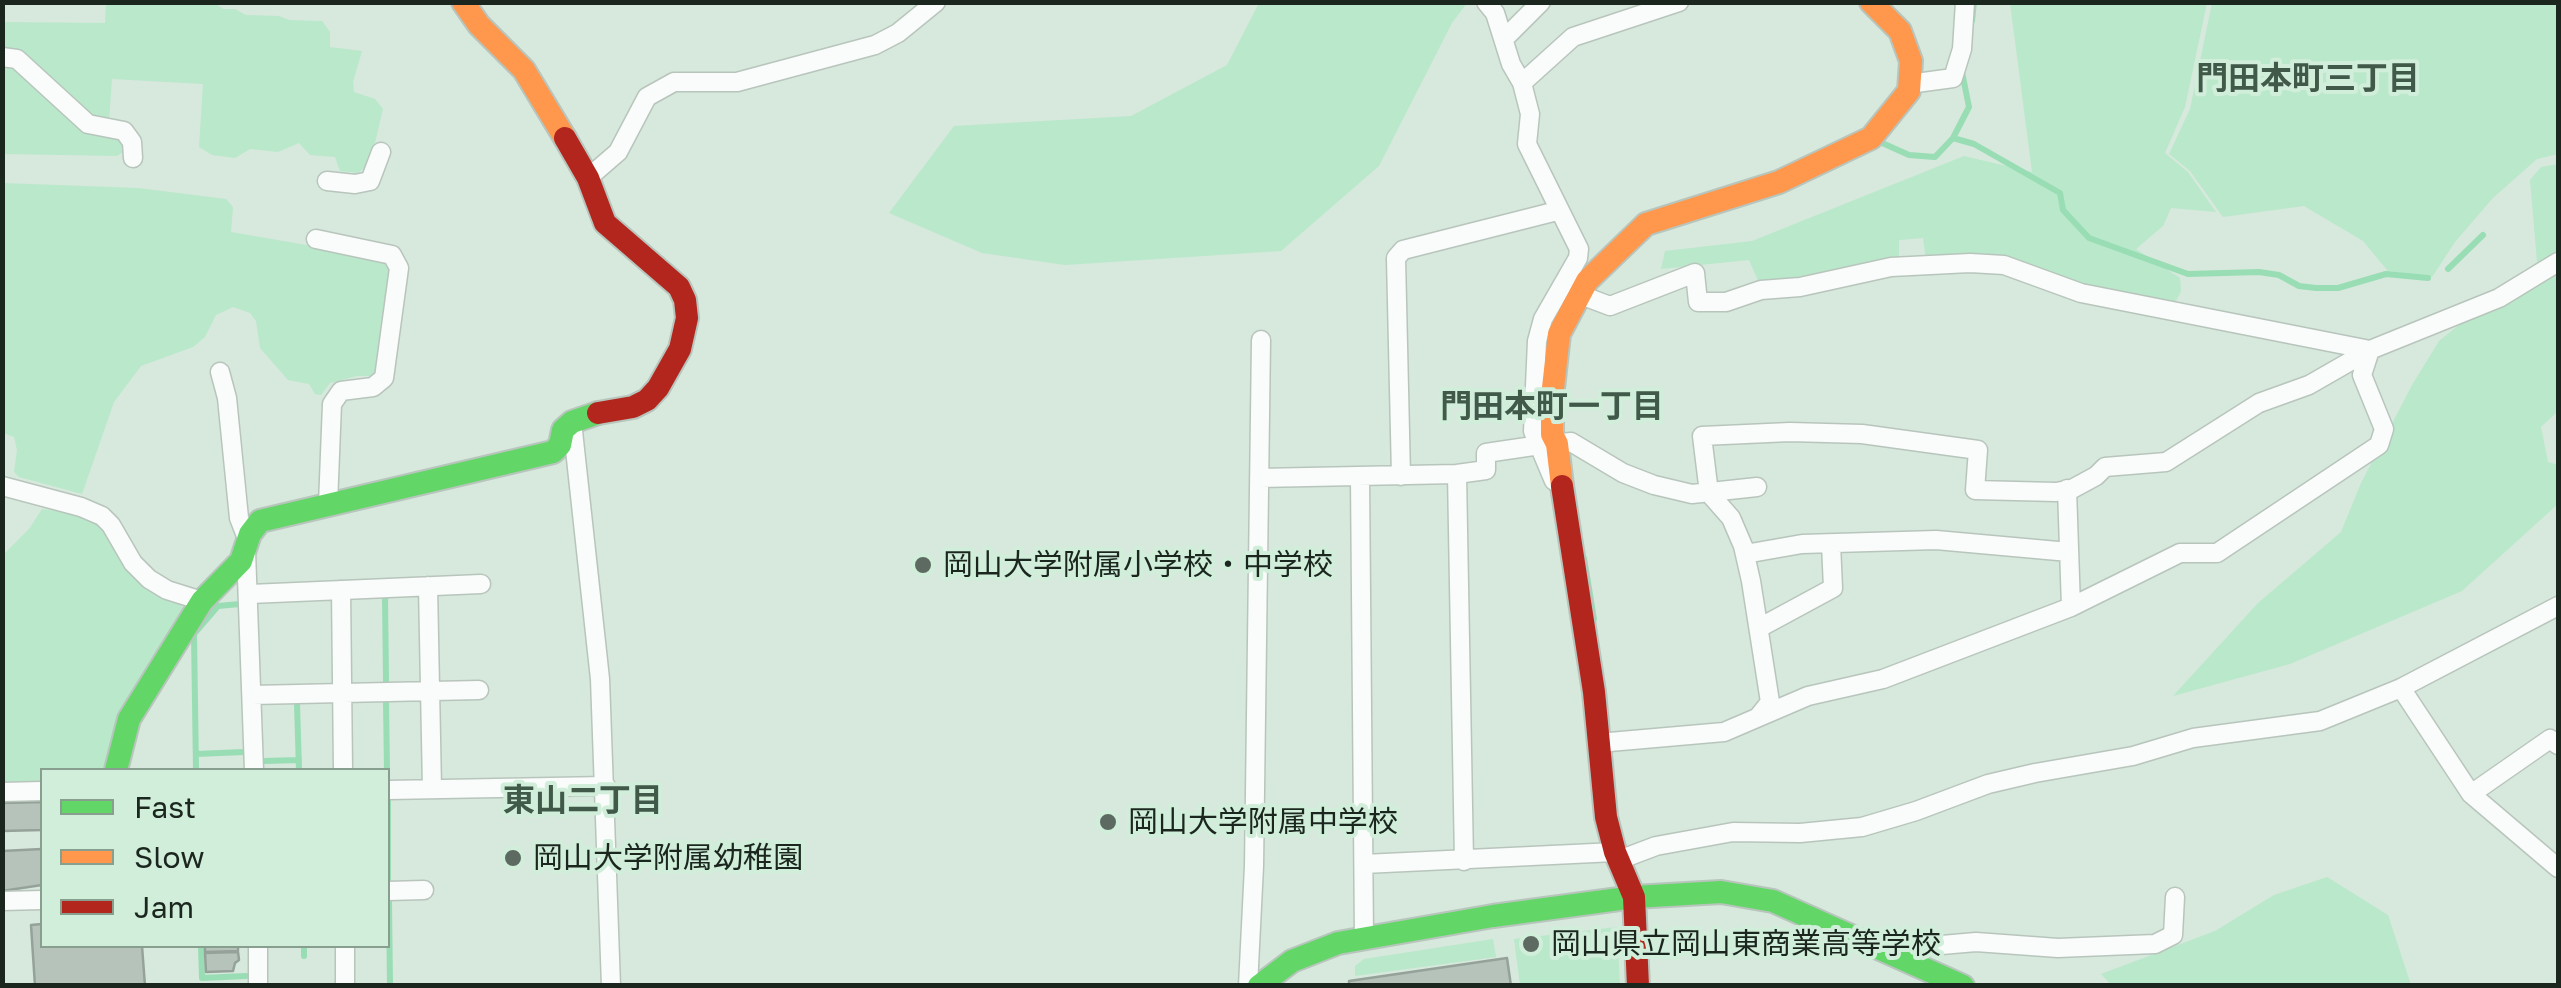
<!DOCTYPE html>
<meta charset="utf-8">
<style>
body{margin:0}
#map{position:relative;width:2561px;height:988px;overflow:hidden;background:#d7e8dd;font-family:"Golos Text",sans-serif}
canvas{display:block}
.frame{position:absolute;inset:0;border:5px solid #1b261e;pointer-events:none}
.legend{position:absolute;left:40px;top:768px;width:350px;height:180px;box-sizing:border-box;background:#d1eeda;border:2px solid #889e8f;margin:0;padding:12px 18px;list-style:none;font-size:30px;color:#1b261e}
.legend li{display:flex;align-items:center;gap:20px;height:50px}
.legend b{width:50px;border:2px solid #889e8f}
</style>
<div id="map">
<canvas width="2561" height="988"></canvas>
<div class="frame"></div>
<ul class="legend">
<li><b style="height:12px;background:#63d668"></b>Fast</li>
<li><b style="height:12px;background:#ff974d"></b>Slow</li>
<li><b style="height:12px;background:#b3261e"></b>Jam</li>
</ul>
</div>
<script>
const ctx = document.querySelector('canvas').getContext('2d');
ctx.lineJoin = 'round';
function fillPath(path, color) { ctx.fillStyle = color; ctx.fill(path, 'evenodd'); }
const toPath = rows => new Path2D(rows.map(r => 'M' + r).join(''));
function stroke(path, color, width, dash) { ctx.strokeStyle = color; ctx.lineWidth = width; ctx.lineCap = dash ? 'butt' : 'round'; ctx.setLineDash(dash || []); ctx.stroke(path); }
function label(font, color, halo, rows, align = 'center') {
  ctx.font = font + ' "Golos Text","Noto Sans JP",sans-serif'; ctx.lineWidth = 8; ctx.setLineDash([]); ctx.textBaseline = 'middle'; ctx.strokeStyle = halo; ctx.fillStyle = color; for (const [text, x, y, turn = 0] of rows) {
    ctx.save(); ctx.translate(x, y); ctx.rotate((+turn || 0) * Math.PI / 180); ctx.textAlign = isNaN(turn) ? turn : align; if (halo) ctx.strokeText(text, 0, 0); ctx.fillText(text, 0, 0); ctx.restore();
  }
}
const green = toPath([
 [106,2,215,3,223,9,235,9,246,15,279,16,289,20,322,21,330,32,330,47,362,51,353,82,354,92,375,99,383,109,370,164,358,173,340,171,335,157,310,155,299,143,278,152,250,149,235,158,212,155,199,147,203,84,112,79,108,135,120,139,124,145,123,152,117,156,3,154,2,22,105,23],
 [1259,3,1467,3,1452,23,1379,166,1281,251,1065,265,982,253,889,213,954,126,1131,116,1227,65],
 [2010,3,2207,3,2185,107,2165,153,2188,172,2216,212,2171,208,2163,226,2136,249,2180,278,2181,291,2176,301,2163,304,1926,260,1923,238,1899,240,1899,261,1759,283,1749,260,1661,269,1665,251,1752,241,1964,156,2032,172],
 [2212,3,2558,3,2558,154,2537,159,2493,198,2455,242,2432,277,2388,271,2363,241,2304,206,2223,217,2190,171,2169,154,2190,109],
 [2558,164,2558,411,2541,427,2548,462,2558,465,2558,504,2462,591,2290,664,2173,696,2258,603,2341,532,2361,483,2412,385,2439,341,2537,262,2530,180,2541,167],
 [3,183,138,188,226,199,233,207,231,232,376,257,386,263,390,273,375,376,357,376,330,383,321,395,315,394,309,384,288,380,260,348,256,321,250,313,233,307,216,315,205,337,193,347,141,366,114,402,82,494,19,477,14,472,17,450,14,437,3,433],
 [42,509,76,513,104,529,179,601,186,613,110,770,42,770,42,787,3,788,2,556,29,529],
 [2327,877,2388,915,2411,985,2112,986,2101,974,2215,931,2274,895],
 [1617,927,1620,985,1520,985,1514,939],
 [1493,939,1496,957,1355,976,1355,966,1364,959]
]);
const stream = toPath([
 [1972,21,1974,2],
 [1953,138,1969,107,1962,72],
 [1880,142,1909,155,1935,157,1953,138,1974,144,2060,193,2063,210,2089,238,2188,274,2259,272,2279,275,2299,286,2316,288,2338,288,2386,274,2428,278],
 [2448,269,2483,235],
 [1584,558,1594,619],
 [385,597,386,682],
 [386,702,387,770],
 [297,704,299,770],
 [196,754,244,752],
 [265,761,299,760],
 [196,770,194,634,218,606,240,604],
 [388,799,388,881],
 [389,902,390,986],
 [201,946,202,978,246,976],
 [304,946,304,956]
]);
const building = toPath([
 [42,802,42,830,2,831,2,803,42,802],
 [42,849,42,885,2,891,2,851,42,849],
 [42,924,42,946,142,946,145,986,35,986,31,925,42,924],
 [205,946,238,946,238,951,205,952,205,946],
 [238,952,239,960,235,963,233,971,206,972,205,953,238,952],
 [1507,958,1511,986,1349,986,1349,981,1507,958]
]);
const street = toPath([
 [1486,2,1495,13,1511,64,1522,83,1530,114,1527,144,1579,249,1578,258,1543,319,1537,341,1533,431,1554,481],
 [1504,39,1541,2],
 [2,57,17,59,88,124,124,131,132,142,133,158],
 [1522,83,1573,37,1679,2],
 [1916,83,1953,78,1962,49,1965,2],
 [588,178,618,152,647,97,674,82,737,82,875,45,898,33,936,2],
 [327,181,355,184,370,181,381,152],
 [316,239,392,255,399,268,384,378,373,387,341,391,332,404,328,504],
 [1586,297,1610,306,1695,273,1698,302,1726,302,1761,290,1800,287,1891,267,1970,263,2004,265,2081,293,2370,350],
 [220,372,227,398,239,518,248,541],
 [572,422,600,679,611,986],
 [1561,443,1571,442,1623,473,1654,485,1692,494,1757,487],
 [1457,474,1486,470,1486,453,1540,445],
 [1401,476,1396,258,1403,250,1557,211],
 [1259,478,1457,474,1464,861],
 [1360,478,1364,939],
 [2,486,81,507,102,516,111,525,133,563,149,579,167,590,202,601],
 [2067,489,2071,607],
 [246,551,254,770],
 [1745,554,1802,544,1936,540,2069,552],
 [428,586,432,789],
 [341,590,343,770],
 [250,594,481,584],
 [1759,628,1833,588,1831,544],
 [2401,688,2471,794,2558,868],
 [252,695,479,690],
 [1758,717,1770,702,1751,581,1743,546,1731,518,1709,493,1702,436,1790,432,1862,434,1978,450,1975,490,2056,492,2072,489,2096,476,2105,467,2166,462,2259,403,2309,385,2370,350],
 [1598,743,1724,732,1808,696,1883,679,2071,607,2180,553,2217,553,2379,445,2384,429,2362,375,2370,350,2499,298,2558,262],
 [388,790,606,786],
 [2,792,42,791],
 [2471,794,2550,739,2558,745],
 [1619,860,1656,846,1733,832,1800,833,1862,827,1916,811,1988,784,2035,773,2133,756,2193,738,2320,721,2401,688,2558,606],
 [1364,864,1615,852],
 [388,891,424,890],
 [2,901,42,900],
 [258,946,258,986],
 [345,946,345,986],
 [1884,950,1976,942,2058,948,2155,944,2173,935,2175,897],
 [1248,986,1254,866,1261,340]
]);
const fast = toPath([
 [116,770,129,719,202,601,241,561,250,534,260,521,553,452,560,445,563,430,572,422,598,413],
 [1259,986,1292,961,1338,943,1493,916,1634,897,1721,892,1773,901,1963,986]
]);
const slow = toPath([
 [463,2,479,25,524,70,565,138],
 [1562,486,1557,444,1552,434,1552,397,1559,334,1587,281,1646,224,1779,182,1871,138,1909,91,1911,61,1900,31,1871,2]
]);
const jam = toPath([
 [565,138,588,178,605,223,679,287,685,300,687,318,680,349,658,388,647,400,633,407,598,413],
 [1562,486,1594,692,1606,817,1615,852,1634,897,1638,986]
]);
const markers = [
 [923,565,10,"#5d6a61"],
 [1108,822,10,"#5d6a61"],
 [513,858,10,"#5d6a61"],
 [1531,944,10,"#5d6a61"]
];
const poiNames = [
 ["岡山大学附属小学校・中学校",943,565],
 ["岡山大学附属中学校",1128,822],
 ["岡山大学附属幼稚園",533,858],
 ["岡山県立岡山東商業高等学校",1551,944]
];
const neighbourhoodNames = [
 ["門田本町三丁目",2308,79],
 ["門田本町一丁目",1552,407],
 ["東山二丁目",583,801]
];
fillPath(green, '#bae8cb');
stroke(stream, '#99ddb4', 6);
fillPath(building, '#b6c3ba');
stroke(building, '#95a29a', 2.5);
stroke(street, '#b8c5bc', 21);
stroke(fast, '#b8c5bc', 26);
stroke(slow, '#b8c5bc', 26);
stroke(jam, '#b8c5bc', 26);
stroke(street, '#f9fcfa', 18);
stroke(fast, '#63d668', 22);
stroke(slow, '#ff974d', 22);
stroke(jam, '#b3261e', 22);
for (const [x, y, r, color] of markers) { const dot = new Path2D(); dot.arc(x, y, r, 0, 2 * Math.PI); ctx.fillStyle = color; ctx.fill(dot); stroke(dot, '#d1eeda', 4); }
label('30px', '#1b261e', '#d1eeda', poiNames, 'left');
label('bold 32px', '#405949', '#d1eeda', neighbourhoodNames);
</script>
